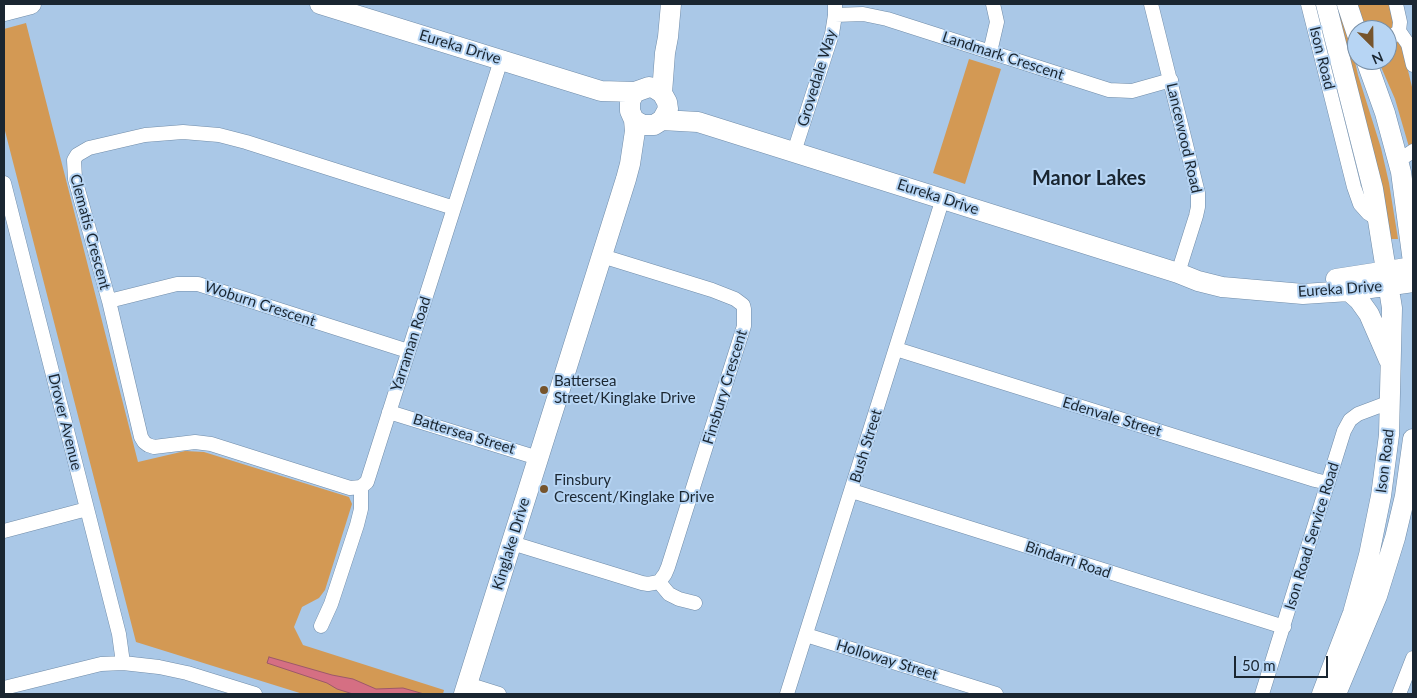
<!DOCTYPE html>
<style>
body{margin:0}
#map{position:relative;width:1417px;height:698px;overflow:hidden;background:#aac8e7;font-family:Lato,sans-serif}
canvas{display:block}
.frame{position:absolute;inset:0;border:5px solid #1a2631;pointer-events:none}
.north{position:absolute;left:1347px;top:20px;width:50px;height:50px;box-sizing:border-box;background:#b7d5f4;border:1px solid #788fa6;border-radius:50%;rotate:157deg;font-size:14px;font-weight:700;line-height:20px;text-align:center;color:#1a2631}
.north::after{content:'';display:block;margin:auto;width:18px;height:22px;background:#76542c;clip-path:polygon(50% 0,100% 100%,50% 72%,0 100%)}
.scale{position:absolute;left:1234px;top:656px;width:94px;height:22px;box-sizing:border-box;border:2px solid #1a2631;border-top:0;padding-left:6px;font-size:15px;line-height:18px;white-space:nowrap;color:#1a2631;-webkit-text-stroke:4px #b7d5f4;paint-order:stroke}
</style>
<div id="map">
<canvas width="1417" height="698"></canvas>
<div class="frame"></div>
<div class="north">N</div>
<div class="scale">50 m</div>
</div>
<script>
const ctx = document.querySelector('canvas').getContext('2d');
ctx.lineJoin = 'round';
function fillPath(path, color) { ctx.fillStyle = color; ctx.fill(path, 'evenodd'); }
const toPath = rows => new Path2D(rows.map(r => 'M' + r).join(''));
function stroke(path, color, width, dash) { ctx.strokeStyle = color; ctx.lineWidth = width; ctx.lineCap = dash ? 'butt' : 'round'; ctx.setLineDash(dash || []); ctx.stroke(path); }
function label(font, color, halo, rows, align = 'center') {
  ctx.font = font + ' Lato,sans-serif'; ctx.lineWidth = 4; ctx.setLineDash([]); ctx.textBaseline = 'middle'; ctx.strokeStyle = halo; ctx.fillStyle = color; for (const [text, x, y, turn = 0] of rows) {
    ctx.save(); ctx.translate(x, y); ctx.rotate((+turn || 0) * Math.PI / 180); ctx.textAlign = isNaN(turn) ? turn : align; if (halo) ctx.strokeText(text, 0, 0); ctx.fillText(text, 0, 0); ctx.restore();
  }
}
const green = toPath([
 [1334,4,1340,4,1344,13,1358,75,1381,148,1389,183,1398,239,1390,239],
 [1353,4,1391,4,1396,26,1387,35,1387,30,1363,30],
 [26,23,138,462,185,451,204,452,349,497,352,504,325,590,319,598,302,607,294,627,303,645,444,690,443,694,303,694,136,642,4,127,4,29],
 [1398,41,1401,42,1413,91,1413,145,1409,147,1395,99,1378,60,1387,60,1387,48],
 [969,59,1001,69,965,184,933,173]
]);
const water = toPath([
 [269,657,332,675,353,679,376,689,403,688,424,694,353,694,337,689,327,683,267,663,269,657]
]);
const street = toPath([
 [1151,4,1198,193,1198,207,1196,216,1178,273],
 [1308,4,1354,187,1360,204,1368,213,1379,220],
 [835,15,863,14,887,19,1109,90,1132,91,1171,80],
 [1399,31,1408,44,1413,65],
 [1387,41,1399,31,1400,22,1396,4],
 [990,52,997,22,993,4],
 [794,152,832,34,835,15,835,4],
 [1398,161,1413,151],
 [4,183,119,634,123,663],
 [109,301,177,284,198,284,408,351],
 [896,349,1315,480,1328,483],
 [389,412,538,458],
 [361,487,350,488,211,444,195,442,154,447,148,445,144,442,141,437,109,301,75,179,74,160,77,155,89,148,145,135,183,132,219,135,246,142,454,208],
 [852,491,1284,627],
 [4,531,87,509],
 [512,543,642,583,648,584,659,582,665,574,668,567,744,326,744,309,743,305,735,299,712,290,602,256],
 [659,582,669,594,679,599,695,603],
 [321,626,331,604,357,525,361,509,361,487,367,482,501,60],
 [806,635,996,694],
 [467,684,499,694],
 [4,688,101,664,123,663,159,667,187,673,255,694],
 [787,694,943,198],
 [1262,694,1344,431,1350,420,1358,414,1390,402],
 [1399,694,1413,658]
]);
const secondary = toPath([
 [320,4,601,91,635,92],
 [1347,4,1357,34],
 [4,11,31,4],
 [1366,60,1385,113,1401,172,1413,262],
 [662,93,665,53,668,37,671,4],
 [662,120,668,109,667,102,662,93,654,88,649,87,635,92,630,101,630,111,634,120,643,125,654,125,662,120,698,122,1178,273,1198,281,1222,287,1303,294,1349,291,1413,282],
 [1336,279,1413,267],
 [1349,291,1359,300,1369,314,1389,360],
 [464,694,626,179,630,164,635,131,634,120],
 [1322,694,1353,613,1369,555,1381,496,1389,435,1392,308,1373,189,1326,4],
 [1336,694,1377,596,1395,538,1405,496,1413,439]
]);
const markers = [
 [544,390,5,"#76542c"],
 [544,489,5,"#76542c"]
];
const streetNames = [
 ["Eureka Drive",460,47,17],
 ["Landmark Crescent",1003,56,18],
 ["Ison Road",1322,58,76],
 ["Grovedale Way",817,78,-73],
 ["Lancewood Road",1184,138,77],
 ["Eureka Drive",938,197,18],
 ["Clematis Crescent",90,232,75],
 ["Eureka Drive",1340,289,-4],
 ["Woburn Crescent",260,304,18],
 ["Yarraman Road",411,344,-72],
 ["Finsbury Crescent",725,387,-73],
 ["Edenvale Street",1112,417,17],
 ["Drover Avenue",65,422,76],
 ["Battersea Street",464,434,17],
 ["Bush Street",866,446,-73],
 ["Ison Road",1385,461,-83],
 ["Ison Road Service Road",1312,536,-73],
 ["Kinglake Drive",511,544,-73],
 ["Bindarri Road",1068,560,18],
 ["Holloway Street",887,660,17]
];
const poiNames = [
 ["Battersea",554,381],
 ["Street/Kinglake Drive",554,398],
 ["Finsbury",554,480],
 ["Crescent/Kinglake Drive",554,497]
];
const districtNames = [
 ["Manor Lakes",1089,179]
];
fillPath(green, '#d39954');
fillPath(water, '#d56f83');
stroke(water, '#9d596a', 1);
stroke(street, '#708ca9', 15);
stroke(secondary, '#708ca9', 21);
stroke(street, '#fff', 14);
stroke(secondary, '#fff', 20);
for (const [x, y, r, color] of markers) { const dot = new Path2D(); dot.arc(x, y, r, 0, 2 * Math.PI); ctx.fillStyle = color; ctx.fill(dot); stroke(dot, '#b7d5f4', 2); }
label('15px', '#1a2631', '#b7d5f4', streetNames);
label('15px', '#1a2631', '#b7d5f4', poiNames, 'left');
label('bold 20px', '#1a2631', '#b7d5f4', districtNames);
</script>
